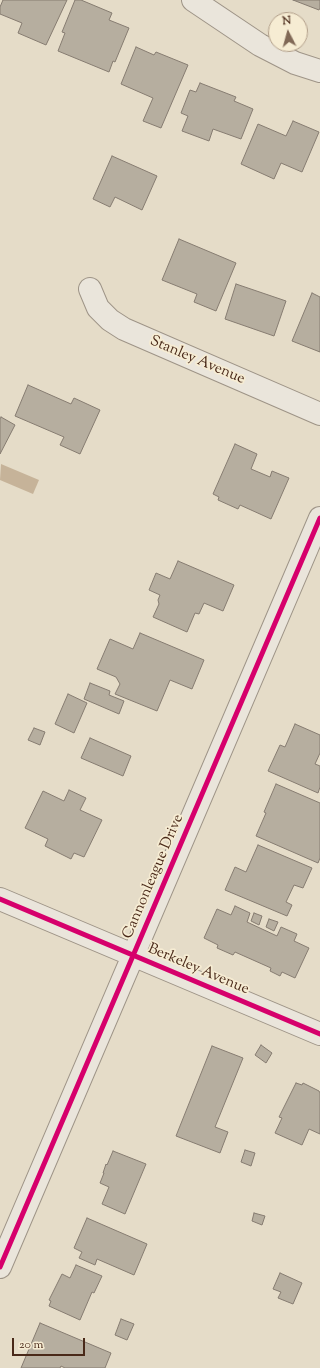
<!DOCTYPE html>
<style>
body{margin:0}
#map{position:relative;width:320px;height:1368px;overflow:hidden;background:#e5dcc8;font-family:"Sorts Mill Goudy",serif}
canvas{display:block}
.north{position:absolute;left:268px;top:12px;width:40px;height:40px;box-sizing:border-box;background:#f6ecd3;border:1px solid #b19e89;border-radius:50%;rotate:354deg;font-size:11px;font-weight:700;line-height:16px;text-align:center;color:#492919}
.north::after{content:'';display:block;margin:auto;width:14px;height:18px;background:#806856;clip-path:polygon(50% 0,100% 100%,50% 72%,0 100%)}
.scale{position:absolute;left:12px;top:1338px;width:73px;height:18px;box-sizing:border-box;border:2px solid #492919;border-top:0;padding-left:5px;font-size:12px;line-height:14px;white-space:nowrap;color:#492919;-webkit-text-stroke:3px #f6ecd3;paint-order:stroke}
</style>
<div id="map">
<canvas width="320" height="1368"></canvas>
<div class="north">N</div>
<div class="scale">20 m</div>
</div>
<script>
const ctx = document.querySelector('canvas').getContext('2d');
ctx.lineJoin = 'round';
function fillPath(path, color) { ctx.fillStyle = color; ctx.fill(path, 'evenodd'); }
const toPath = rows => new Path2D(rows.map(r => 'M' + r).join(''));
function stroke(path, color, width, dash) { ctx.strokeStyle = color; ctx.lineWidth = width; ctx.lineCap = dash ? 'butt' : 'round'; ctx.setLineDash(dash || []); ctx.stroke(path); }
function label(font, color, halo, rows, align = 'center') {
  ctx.font = font + ' "Sorts Mill Goudy",serif'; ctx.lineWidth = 3.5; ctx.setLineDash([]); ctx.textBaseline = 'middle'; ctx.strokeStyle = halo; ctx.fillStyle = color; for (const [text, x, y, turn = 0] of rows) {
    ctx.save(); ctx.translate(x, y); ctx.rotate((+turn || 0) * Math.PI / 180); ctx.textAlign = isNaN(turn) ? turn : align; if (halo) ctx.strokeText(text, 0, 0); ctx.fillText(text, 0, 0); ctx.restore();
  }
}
const water = toPath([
 [1,464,39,480,33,494,0,480]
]);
const building = toPath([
 [3,0,67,0,46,45,18,33,22,23,0,14,0,7,3,0],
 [75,0,81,0,112,13,109,20,129,28,115,62,113,61,109,72,58,51,65,33,62,32,75,0],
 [293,0,320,0,320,8,319,10,293,0],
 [136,47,154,55,156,52,188,65,161,128,143,121,153,98,121,84,136,47],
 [200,83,236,97,234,101,253,109,241,139,213,129,209,141,182,131,188,116,181,113,190,90,196,92,200,83],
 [293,121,319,132,302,172,281,163,274,179,241,164,258,124,286,136,293,121],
 [112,156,157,176,142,210,115,197,110,207,93,199,112,156],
 [179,239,236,263,216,311,194,302,197,294,162,280,179,239],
 [236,284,286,301,274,336,225,319,236,284],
 [312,293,320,297,320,352,292,341,312,293],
 [28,385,71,404,74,398,100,410,80,454,60,445,64,437,15,416,28,385],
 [1,417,15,425,0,454,0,419,1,417],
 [235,444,257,454,251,469,270,477,272,471,289,478,271,519,240,505,238,509,218,500,219,497,213,494,235,444],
 [178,561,234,585,223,611,204,603,199,614,195,613,187,632,153,617,159,604,158,600,160,595,149,590,156,573,170,579,178,561],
 [140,633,204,660,192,689,170,680,157,711,115,694,120,684,116,677,97,669,110,639,133,649,140,633],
 [90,683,110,691,109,695,124,701,119,714,84,699,90,683],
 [68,694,87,703,74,733,55,724,68,694],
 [295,724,320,735,320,753,315,764,320,766,320,787,318,793,268,771,280,745,285,747,295,724],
 [34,728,45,732,40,745,28,740,34,728],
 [90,738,131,756,123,776,81,758,90,738],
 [276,784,320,803,320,858,318,863,256,836,266,813,264,812,276,784],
 [69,790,86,798,80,810,102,820,84,857,74,853,71,859,45,846,48,839,25,828,43,791,64,801,69,790],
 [258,845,312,868,303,888,294,885,286,902,292,905,287,916,225,890,235,867,246,872,258,845],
 [235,906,250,913,247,922,277,936,281,927,297,934,294,941,309,948,295,978,282,972,280,976,270,971,271,968,235,952,233,955,217,948,218,945,204,938,217,909,231,915,235,906],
 [254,913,262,916,259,925,251,921,254,913],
 [269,919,278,922,274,931,266,927,269,919],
 [261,1045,272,1053,266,1063,255,1055,261,1045],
 [212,1046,243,1058,215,1127,228,1132,220,1153,176,1136,212,1046],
 [296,1083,302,1085,303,1083,319,1091,320,1093,320,1134,309,1129,302,1145,275,1133,282,1118,279,1117,296,1083],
 [245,1150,255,1153,251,1166,241,1162,245,1150],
 [113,1151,146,1164,125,1214,102,1204,109,1187,100,1183,104,1173,103,1173,106,1164,107,1165,113,1151],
 [254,1213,265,1216,262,1225,252,1221,254,1213],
 [87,1218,147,1244,134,1275,97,1259,95,1265,79,1258,82,1252,74,1248,87,1218],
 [76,1265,102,1276,94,1293,92,1292,80,1320,49,1306,51,1301,49,1300,62,1274,70,1278,76,1265],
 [280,1273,302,1283,293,1304,278,1298,281,1292,273,1289,280,1273],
 [121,1319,134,1324,127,1340,115,1335,121,1319],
 [40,1323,111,1353,105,1368,65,1368,61,1366,60,1368,21,1368,40,1323]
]);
const minor = toPath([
 [193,0,260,45,295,63,320,71],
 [90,289,98,308,110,320,124,329,320,414],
 [0,899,320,1034],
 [0,1267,320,518]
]);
const cycleway = toPath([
 [0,899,320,1034],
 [0,1267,320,518]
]);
const streetNames = [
 ["Stanley Avenue",197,361,23],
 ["Cannonleague Drive",154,877,-67],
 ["Berkeley Avenue",198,970,23]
];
fillPath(water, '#c6b399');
fillPath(building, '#b6ae9f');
stroke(building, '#867c71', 1);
stroke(minor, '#9e9487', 24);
stroke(minor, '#eae5db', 22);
stroke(cycleway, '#d6006c', 5);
label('15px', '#492919', '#f6ecd3', streetNames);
</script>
